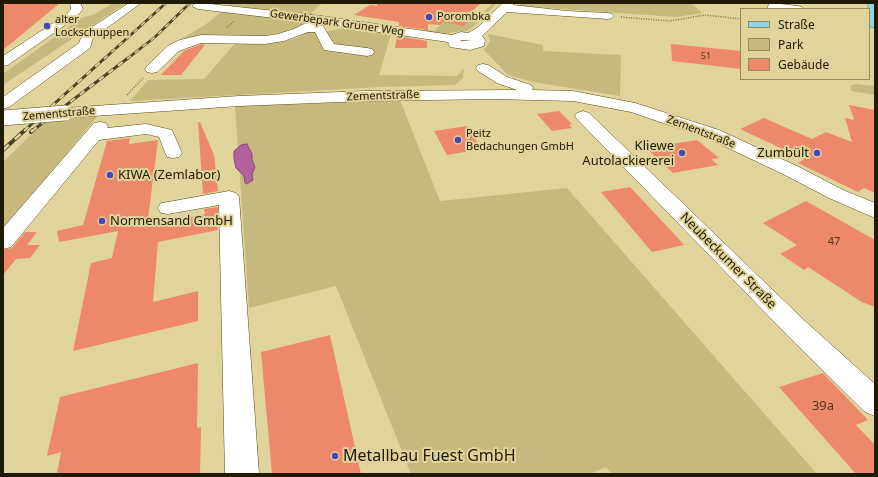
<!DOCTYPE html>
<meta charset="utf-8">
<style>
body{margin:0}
#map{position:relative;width:878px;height:477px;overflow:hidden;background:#e0d49c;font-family:"Noto Sans",sans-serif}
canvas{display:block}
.frame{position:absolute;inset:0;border:4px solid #1f1a04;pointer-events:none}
.legend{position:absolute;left:740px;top:8px;width:130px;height:72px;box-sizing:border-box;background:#e0d49c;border:1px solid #938a5f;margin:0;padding:5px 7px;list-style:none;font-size:12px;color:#1f1a04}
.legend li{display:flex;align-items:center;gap:8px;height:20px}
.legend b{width:20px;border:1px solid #938a5f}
</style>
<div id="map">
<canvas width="878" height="477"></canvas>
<div class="frame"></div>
<ul class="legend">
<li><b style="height:5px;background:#8dd7e9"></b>Straße</li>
<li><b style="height:11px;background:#c5b97e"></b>Park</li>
<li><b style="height:11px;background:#ed896a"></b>Gebäude</li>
</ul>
</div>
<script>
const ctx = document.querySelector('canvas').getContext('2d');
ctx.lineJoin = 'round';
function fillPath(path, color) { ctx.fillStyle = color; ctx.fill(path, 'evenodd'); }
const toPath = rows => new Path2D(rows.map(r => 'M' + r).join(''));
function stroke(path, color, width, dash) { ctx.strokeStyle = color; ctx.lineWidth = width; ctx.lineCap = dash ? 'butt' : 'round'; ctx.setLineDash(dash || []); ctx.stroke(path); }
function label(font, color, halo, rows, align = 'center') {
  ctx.font = font + ' "Noto Sans",sans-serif'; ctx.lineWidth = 4; ctx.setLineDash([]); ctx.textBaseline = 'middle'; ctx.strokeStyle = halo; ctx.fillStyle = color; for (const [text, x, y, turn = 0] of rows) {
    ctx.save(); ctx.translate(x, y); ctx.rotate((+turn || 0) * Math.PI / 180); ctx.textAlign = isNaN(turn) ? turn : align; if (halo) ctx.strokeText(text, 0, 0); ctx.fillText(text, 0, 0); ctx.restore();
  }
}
const green = toPath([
 [113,3,126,3,3,85,3,74,81,18,95,14],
 [232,3,322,3,311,13,316,18,293,32,266,38,204,36,190,37,181,39,205,25],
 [493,3,497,3,473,27,467,31,453,32,442,36,421,33,425,29,435,31,443,22,464,25,479,12,484,12],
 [522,3,691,3,702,13,676,17,519,6],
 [345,28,391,34,379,75,457,76,464,68,463,78,455,85,380,87,130,101,148,80,204,79,237,41,260,43,282,42,297,38,310,30,328,31],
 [488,34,543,45,543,51,621,55,620,96,533,82,508,75,484,50,490,41],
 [855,84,875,86,875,95,851,91,850,86],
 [400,100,440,201,567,188,817,474,612,474,606,467,590,474,411,474,336,286,249,308,235,106],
 [100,113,18,213,3,230,3,162,38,128,57,116]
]);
const water = toPath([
 [247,144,252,154,252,160,255,167,252,174,253,180,247,184,245,183,244,176,236,168,234,158,234,151,241,145,247,144]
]);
const building = toPath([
 [8,3,60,3,3,50,3,6],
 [377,3,481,3,469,14,475,14,464,26,443,22,440,25,428,24,428,30,399,26,399,22,354,15,370,5,377,6],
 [397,36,427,41,427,48,395,48],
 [201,44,205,45,181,75,161,75,184,51],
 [671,44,741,51,741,69,672,61],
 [849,105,875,110,875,193,864,188,858,192,798,163,804,159,740,129,764,118,812,139,826,132,852,142,845,118,854,120],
 [559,111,572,124,569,125,572,128,552,131,537,114],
 [198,122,200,122,214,155,218,191,203,194],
 [467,126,482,149,447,155,434,131],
 [130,138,129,144,158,140,147,226,205,214,204,209,218,207,218,230,158,242,153,302,198,291,198,321,73,351,91,263,112,258,118,231,59,242,57,231,83,225,107,141],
 [697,140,719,158,711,159,718,165,673,173,646,148],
 [630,187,676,236,684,245,652,252,601,192],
 [806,201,875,240,875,307,862,302,808,267,804,270,780,254,797,245,763,223],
 [25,232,37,232,27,245,40,245,30,258,16,259,3,275,3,250,12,248],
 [330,335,361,474,272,474,261,352],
 [198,363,197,428,201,427,200,474,57,474,61,452,47,456,60,397],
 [823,373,868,420,856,425,875,445,875,474,856,474,779,387]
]);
const path = toPath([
 [621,17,669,21,705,15,741,19],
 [227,27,235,21],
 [127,95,143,78]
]);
const minor = toPath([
 [70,3,80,3,83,9,75,18,8,65,3,66,3,56,67,14,71,9,70,3],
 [129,3,141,3,93,38,90,48,9,107,3,109,3,97,79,43,83,33,129,3],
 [201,3,321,16,452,35,461,32,468,33,477,28,503,3,514,3,513,5,567,11,608,13,612,14,614,16,612,18,608,19,507,12,482,36,485,40,484,46,470,50,450,47,448,42,323,24,320,25,323,26,334,44,367,48,372,49,374,52,372,55,367,56,324,50,315,32,308,32,284,41,265,44,201,43,179,51,157,72,152,73,147,72,145,69,147,66,169,45,180,40,201,35,265,36,278,34,294,29,308,22,198,9,192,6,194,4,201,3],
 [462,40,472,41,460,41,462,40],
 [772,3,798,6,802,7,804,9,767,9,769,4,772,3],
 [483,64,488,65,507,77,531,85,533,88,532,90,573,91,635,103,719,130,799,167,843,190,875,203,875,218,829,198,785,175,707,138,631,112,573,101,493,99,366,101,239,106,65,118,59,116,57,113,59,110,65,108,239,96,366,91,517,90,497,83,478,71,476,68,478,65,483,64],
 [583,111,589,113,806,322,875,384,875,416,865,412,788,336,577,119,575,116,577,113,583,111],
 [100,122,106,123,108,127,107,128,146,124,172,130,182,153,179,157,173,158,167,157,159,137,146,134,99,140,11,247,3,249,3,228,94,123,100,122],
 [229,191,236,193,239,197,259,474,225,474,219,205,168,214,161,213,158,208,161,203,168,202,229,191]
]);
const major = toPath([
 [868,3,875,3,875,28,871,27,869,24,868,3]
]);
const railFar2 = toPath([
 [104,59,166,3],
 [127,59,155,37,190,3]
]);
const railFar1 = toPath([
 [24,131,105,58],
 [32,131,128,58]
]);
const rail = toPath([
 [31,132,33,130],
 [3,150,25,130]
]);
const minorBridge = toPath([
 [3,118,65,113]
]);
const markers = [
 [429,17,4,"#4846bc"],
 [47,26,4,"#4846bc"],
 [458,140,4,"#4846bc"],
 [682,153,4,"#4846bc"],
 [817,153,4,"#4846bc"],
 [110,175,4,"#4846bc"],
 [102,221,4,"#4846bc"],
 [335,456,4,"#4846bc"]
];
const farNumbernames = [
 ["51",706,56]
];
const farPoinames = [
 ["Porombka",437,17],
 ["alter",55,20],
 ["Lockschuppen",55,33],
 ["Peitz",466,134],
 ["Bedachungen GmbH",466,147]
];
const farStreetnames = [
 ["Gewerbepark Grüner Weg",337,23,8],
 ["Zementstraße",383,96,-2],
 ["Zementstraße",59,114,-5],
 ["Zementstraße",701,132,21]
];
const numberNames = [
 ["47",834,242]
];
const poiNames = [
 ["Kliewe",674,146],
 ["Autolackiererei",674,161],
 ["Zumbült",809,153],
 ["KIWA (Zemlabor)",118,175,"left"],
 ["Normensand GmbH",110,221,"left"]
];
const streetNames = [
 ["Neubeckumer Straße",728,261,45]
];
const nearNumbernames = [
 ["39a",823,406]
];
const nearPoinames = [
 ["Metallbau Fuest GmbH",343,456]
];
fillPath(green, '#c5b97e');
fillPath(water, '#b3619d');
stroke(water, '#874c6f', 1);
fillPath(building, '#ed896a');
stroke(minor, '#584d15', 1);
stroke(major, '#358490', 1);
stroke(path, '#7d754e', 1.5, [1, 1.5]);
fillPath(minor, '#fff');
fillPath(major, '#8dd7e9');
stroke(railFar2, '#4b4527', 2.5);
stroke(railFar1, '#4b4527', 3);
stroke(rail, '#4b4527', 4);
stroke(railFar2, '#e0d49c', 1.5, [5]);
stroke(railFar1, '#e0d49c', 2, [6]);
stroke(rail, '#e0d49c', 2.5, [8]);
stroke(minorBridge, '#584d15', 16, []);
stroke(minorBridge, '#fff', 15);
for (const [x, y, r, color] of markers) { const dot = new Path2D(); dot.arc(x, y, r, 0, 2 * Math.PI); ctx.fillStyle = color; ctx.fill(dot); stroke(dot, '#e0d49c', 1.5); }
label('9px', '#52361e', null, farNumbernames);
label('11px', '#1f1a04', '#e0d49c', farPoinames, 'left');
label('11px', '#1f1a04', '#e0d49c', farStreetnames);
label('11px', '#52361e', null, numberNames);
label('13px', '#1f1a04', '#e0d49c', poiNames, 'right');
label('13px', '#1f1a04', '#e0d49c', streetNames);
label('13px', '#52361e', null, nearNumbernames);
label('16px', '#1f1a04', '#e0d49c', nearPoinames, 'left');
</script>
